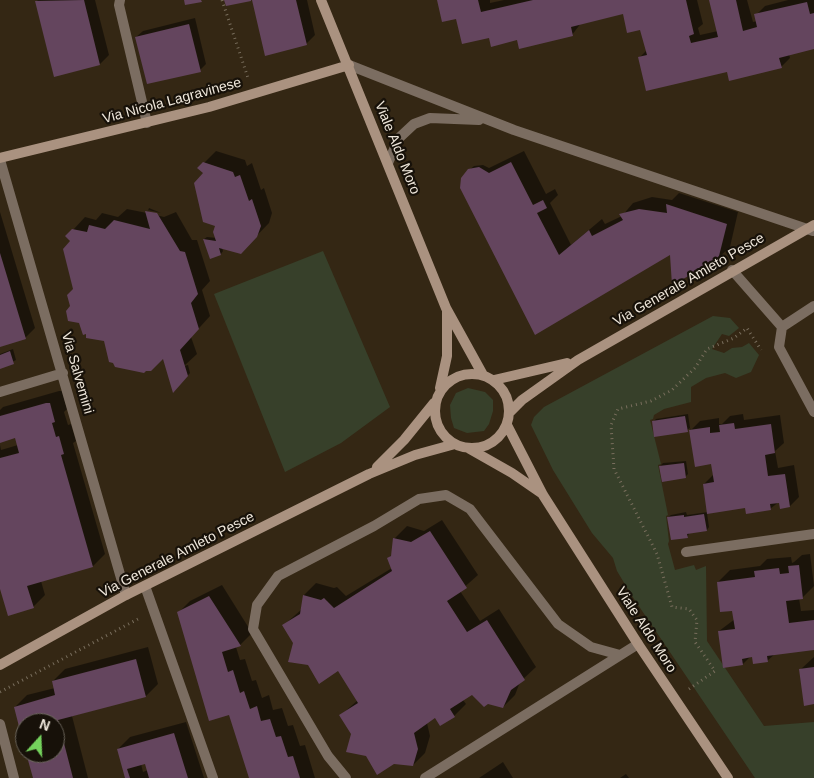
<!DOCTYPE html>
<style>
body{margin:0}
#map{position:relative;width:814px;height:778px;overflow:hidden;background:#342714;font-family:Arial,sans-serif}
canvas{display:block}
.north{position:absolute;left:15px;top:713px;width:50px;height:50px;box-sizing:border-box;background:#171109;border:1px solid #6d675d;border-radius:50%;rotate:20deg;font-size:14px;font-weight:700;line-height:20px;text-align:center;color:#efe7db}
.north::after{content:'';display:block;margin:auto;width:18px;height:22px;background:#74d25c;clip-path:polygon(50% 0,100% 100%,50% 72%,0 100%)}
</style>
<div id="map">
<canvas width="814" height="778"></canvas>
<div class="north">N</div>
</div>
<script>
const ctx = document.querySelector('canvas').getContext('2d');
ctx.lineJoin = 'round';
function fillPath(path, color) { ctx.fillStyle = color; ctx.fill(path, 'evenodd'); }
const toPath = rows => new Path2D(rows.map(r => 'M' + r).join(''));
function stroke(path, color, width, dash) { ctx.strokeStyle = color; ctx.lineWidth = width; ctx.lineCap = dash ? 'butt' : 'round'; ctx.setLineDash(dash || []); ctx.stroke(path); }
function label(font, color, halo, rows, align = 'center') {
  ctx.font = font + ' Arial,sans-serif'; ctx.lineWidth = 4.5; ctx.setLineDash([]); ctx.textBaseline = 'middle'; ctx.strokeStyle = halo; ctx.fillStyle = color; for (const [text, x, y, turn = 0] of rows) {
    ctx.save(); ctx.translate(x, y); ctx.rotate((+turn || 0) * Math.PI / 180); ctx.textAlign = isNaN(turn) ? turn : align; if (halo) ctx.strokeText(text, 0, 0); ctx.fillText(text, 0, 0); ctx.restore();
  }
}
const green = toPath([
 [323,251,390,407,341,443,285,472,214,294],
 [713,316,730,318,739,328,729,336,722,334,712,349,724,353,732,348,742,347,749,343,759,355,751,372,736,378,725,373,706,378,691,387,691,402,664,409,654,415,653,419,650,420,661,464,658,465,668,515,666,516,669,541,668,544,675,570,694,565,696,570,706,566,707,641,764,726,814,722,814,778,755,778,632,596,617,571,613,558,592,533,553,470,531,425,534,417,544,407],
 [468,388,485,392,493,400,493,411,489,424,484,431,467,433,454,428,451,418,450,405,456,393]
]);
const shadow = toPath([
 [37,0,95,0,109,55,100,64],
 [253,0,307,0,315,35,306,44],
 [439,0,490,0,490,3,504,0,697,0,703,24,698,28,700,35,718,31,710,0,747,0,753,22,757,21,756,15,765,6,788,0,814,0,814,48,789,54,790,58,781,67,639,58,647,50,641,28,624,13,581,23,572,35,518,39,490,37,457,18],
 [195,18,206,64,200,70,136,37,143,31],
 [216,151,245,160,247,166,252,163,261,190,264,188,272,213,269,223,240,253,222,248,223,251,221,254,204,239,207,237,217,238,217,225,205,173,199,168],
 [524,151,546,194,555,189,558,195,550,203,571,245,602,219,605,224,622,216,633,203,652,197,672,200,679,193,738,212,730,247,717,259,671,253,535,333,467,172,474,166,483,165,489,168],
 [149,208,161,213,148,210,148,213,164,217,176,212,192,240,197,240,210,281,202,290,210,316,191,337,197,354,184,366,188,365,190,373,174,391,163,357,146,369,105,340,88,332,71,306,74,289,73,230,85,217,96,220,102,213,118,217,127,209,147,213],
 [0,212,35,328,26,337,0,345],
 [13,349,16,360,0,368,0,354],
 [59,391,62,391,67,409,64,412,68,425,71,424,76,441,73,443,105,554,93,566,41,581,45,595,33,607,0,585,0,445,1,450,18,445,16,437,0,441,0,410,3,407],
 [688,414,690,428,687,430,653,422,656,419],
 [743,414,744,420,780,415,784,443,775,451,778,468,794,465,799,497,790,506,780,501,770,509,746,507,707,513,709,527,707,530,690,532,687,537,668,517,671,515,686,512,687,515,708,512,704,484,713,475,712,463,696,465,690,428,691,430,700,421,719,418,719,424,722,424,730,416],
 [686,461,688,474,685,477,660,466,663,463],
 [442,520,478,575,460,591,480,621,499,609,536,667,520,682,515,695,503,707,472,694,463,700,466,704,454,716,436,717,427,723,430,736,425,753,413,765,352,733,341,715,358,700,338,670,295,643,284,625,302,609,304,595,316,583,334,588,337,587,346,596,392,568,389,558,392,554,395,538,407,526,424,531],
 [810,554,814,586,802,598,799,598,801,611,814,610,814,649,775,654,767,661,751,656,743,664,719,631,735,619,733,609,718,582,730,570,760,566,767,559,791,557,792,563,794,562,802,555],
 [222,585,252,633,240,645,236,647,240,660,245,659,252,681,256,680,262,698,269,695,273,710,282,708,288,726,293,725,300,746,305,745,315,778,250,778,230,714,178,613,190,601],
 [148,647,158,684,146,696,72,716,88,778,34,778,28,753,55,753,55,723,25,723,25,744,15,707,27,695,55,688,53,681,65,669],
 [814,657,814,703,801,669],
 [186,722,204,778,126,778,118,749,130,737],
 [146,763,148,770,143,772,141,764],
 [503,762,513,778,479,778],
 [626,774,629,778,620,778]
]);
const building = toPath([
 [84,0,100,65,54,77,35,1],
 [184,0,201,0,202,2,185,5],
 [224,0,251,0,251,1,226,6],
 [252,0,296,0,307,45,265,56],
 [437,0,478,0,481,12,533,0,686,0,694,34,689,36,691,43,718,37,709,0,736,0,743,31,757,27,754,14,807,2,810,14,814,13,814,49,779,58,782,68,729,81,727,72,646,91,638,57,647,55,640,30,627,33,623,14,571,27,573,36,519,49,517,40,491,47,489,38,462,44,456,19,442,22],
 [189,24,201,72,147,84,135,37],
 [203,162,233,172,235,177,240,175,249,201,252,199,261,226,257,237,241,254,219,248,221,255,210,259,203,239,216,241,213,232,215,226,203,222,194,183,203,173,197,168],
 [511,162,533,205,543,200,547,208,537,213,559,255,589,230,592,236,623,220,619,214,639,209,667,213,666,204,727,224,718,260,672,285,670,255,535,335,460,188,461,178,468,169,479,167,489,173],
 [145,211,157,213,180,251,185,252,198,294,191,303,199,329,180,350,188,376,173,393,163,359,151,371,146,371,144,373,115,367,113,363,109,362,104,341,86,338,86,334,83,335,79,323,68,321,66,311,70,306,67,295,73,289,63,249,70,241,65,236,72,229,87,232,89,225,105,229,114,220,150,229],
 [0,253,26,339,0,347],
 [10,351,14,364,0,369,0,355],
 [46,403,50,403,55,422,52,423,56,437,59,436,64,454,61,455,93,567,27,586,34,608,8,616,0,589,0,458,19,453,15,438,0,443,0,416],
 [685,416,688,432,654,437,652,421],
 [734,423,735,429,771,424,775,453,765,455,768,476,785,474,790,507,780,509,779,503,770,504,771,510,746,514,745,508,707,514,703,484,714,482,711,464,695,467,689,430,710,427,710,433,720,432,719,425],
 [684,463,686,478,662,482,659,466],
 [704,514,707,531,687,534,688,538,671,540,667,517,684,515,684,517],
 [430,531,467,588,447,601,467,632,487,620,525,680,511,690,503,708,488,704,484,707,472,695,450,709,455,717,440,726,435,718,414,733,418,749,413,766,394,764,377,775,366,756,346,752,351,734,339,715,358,703,338,671,319,684,308,665,288,662,293,643,282,625,300,614,303,595,321,600,324,598,334,608,392,571,387,558,391,556,393,538,411,542],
 [799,565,803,599,786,601,789,623,814,620,814,650,767,656,768,662,753,664,752,657,742,659,743,665,723,668,718,631,735,629,732,611,720,612,717,582,755,577,754,571,779,568,780,574,789,573,788,566],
 [209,596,241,646,222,652,228,672,233,670,240,693,244,691,250,709,257,706,261,721,270,719,276,737,281,736,288,757,293,756,300,778,249,778,229,715,209,721,177,612],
 [136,659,146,697,58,720,73,778,33,778,26,753,55,753,55,723,25,723,24,746,14,707,55,695,52,681],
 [814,667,814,704,804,706,799,669],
 [174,733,188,778,149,778,145,764,127,769,130,778,125,778,117,749]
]);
const path = toPath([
 [222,0,248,78],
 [689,689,715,671,695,642,697,620,689,609,672,607,657,554,614,469,611,425,618,409,651,401,672,390,695,368,707,349,734,338,747,328,761,350],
 [0,692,138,619]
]);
const lane = toPath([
 [346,778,328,756,253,629,257,605,278,576,374,526,419,499,446,495,470,509,558,624,591,647,620,655],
 [425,778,638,644]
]);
const street = toPath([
 [120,0,119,5,147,123],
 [349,65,514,130,813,231],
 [0,160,126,595],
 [388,163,399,138,414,124,430,118,479,120],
 [732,270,782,327],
 [814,306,782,327,779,347,814,412],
 [0,392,63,373],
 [686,552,814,534],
 [145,586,213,778],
 [0,724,14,778]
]);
const secondary = toPath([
 [321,0,446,308,483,375],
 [0,158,209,107,349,65],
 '435 411a37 37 0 1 1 74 0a37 37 0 1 1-74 0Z',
 [494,380,567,363],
 [440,388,447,356,447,311],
 [510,412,522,400,578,360,814,225],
 [507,425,543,495,638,644,728,778],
 [468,448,512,473,541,493],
 [377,467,404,440,434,403],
 [0,665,126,595,369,474,415,455,455,444]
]);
const streetNames = [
 ["Via Nicola Lagravinese",172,101,-15],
 ["Viale Aldo Moro",397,148,68],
 ["Via Generale Amleto Pesce",689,280,-30],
 ["Via Salvemini",77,373,74],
 ["Via Generale Amleto Pesce",177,555,-27],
 ["Viale Aldo Moro",646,630,57]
];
fillPath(green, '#37402a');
fillPath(shadow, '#0007');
fillPath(building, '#64455e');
stroke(path, '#796e5d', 3, [1, 4]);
stroke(lane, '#7b6d61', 10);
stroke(street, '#7b6d61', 10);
stroke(secondary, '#aa9280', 10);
label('14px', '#efe7db', '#171109', streetNames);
</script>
